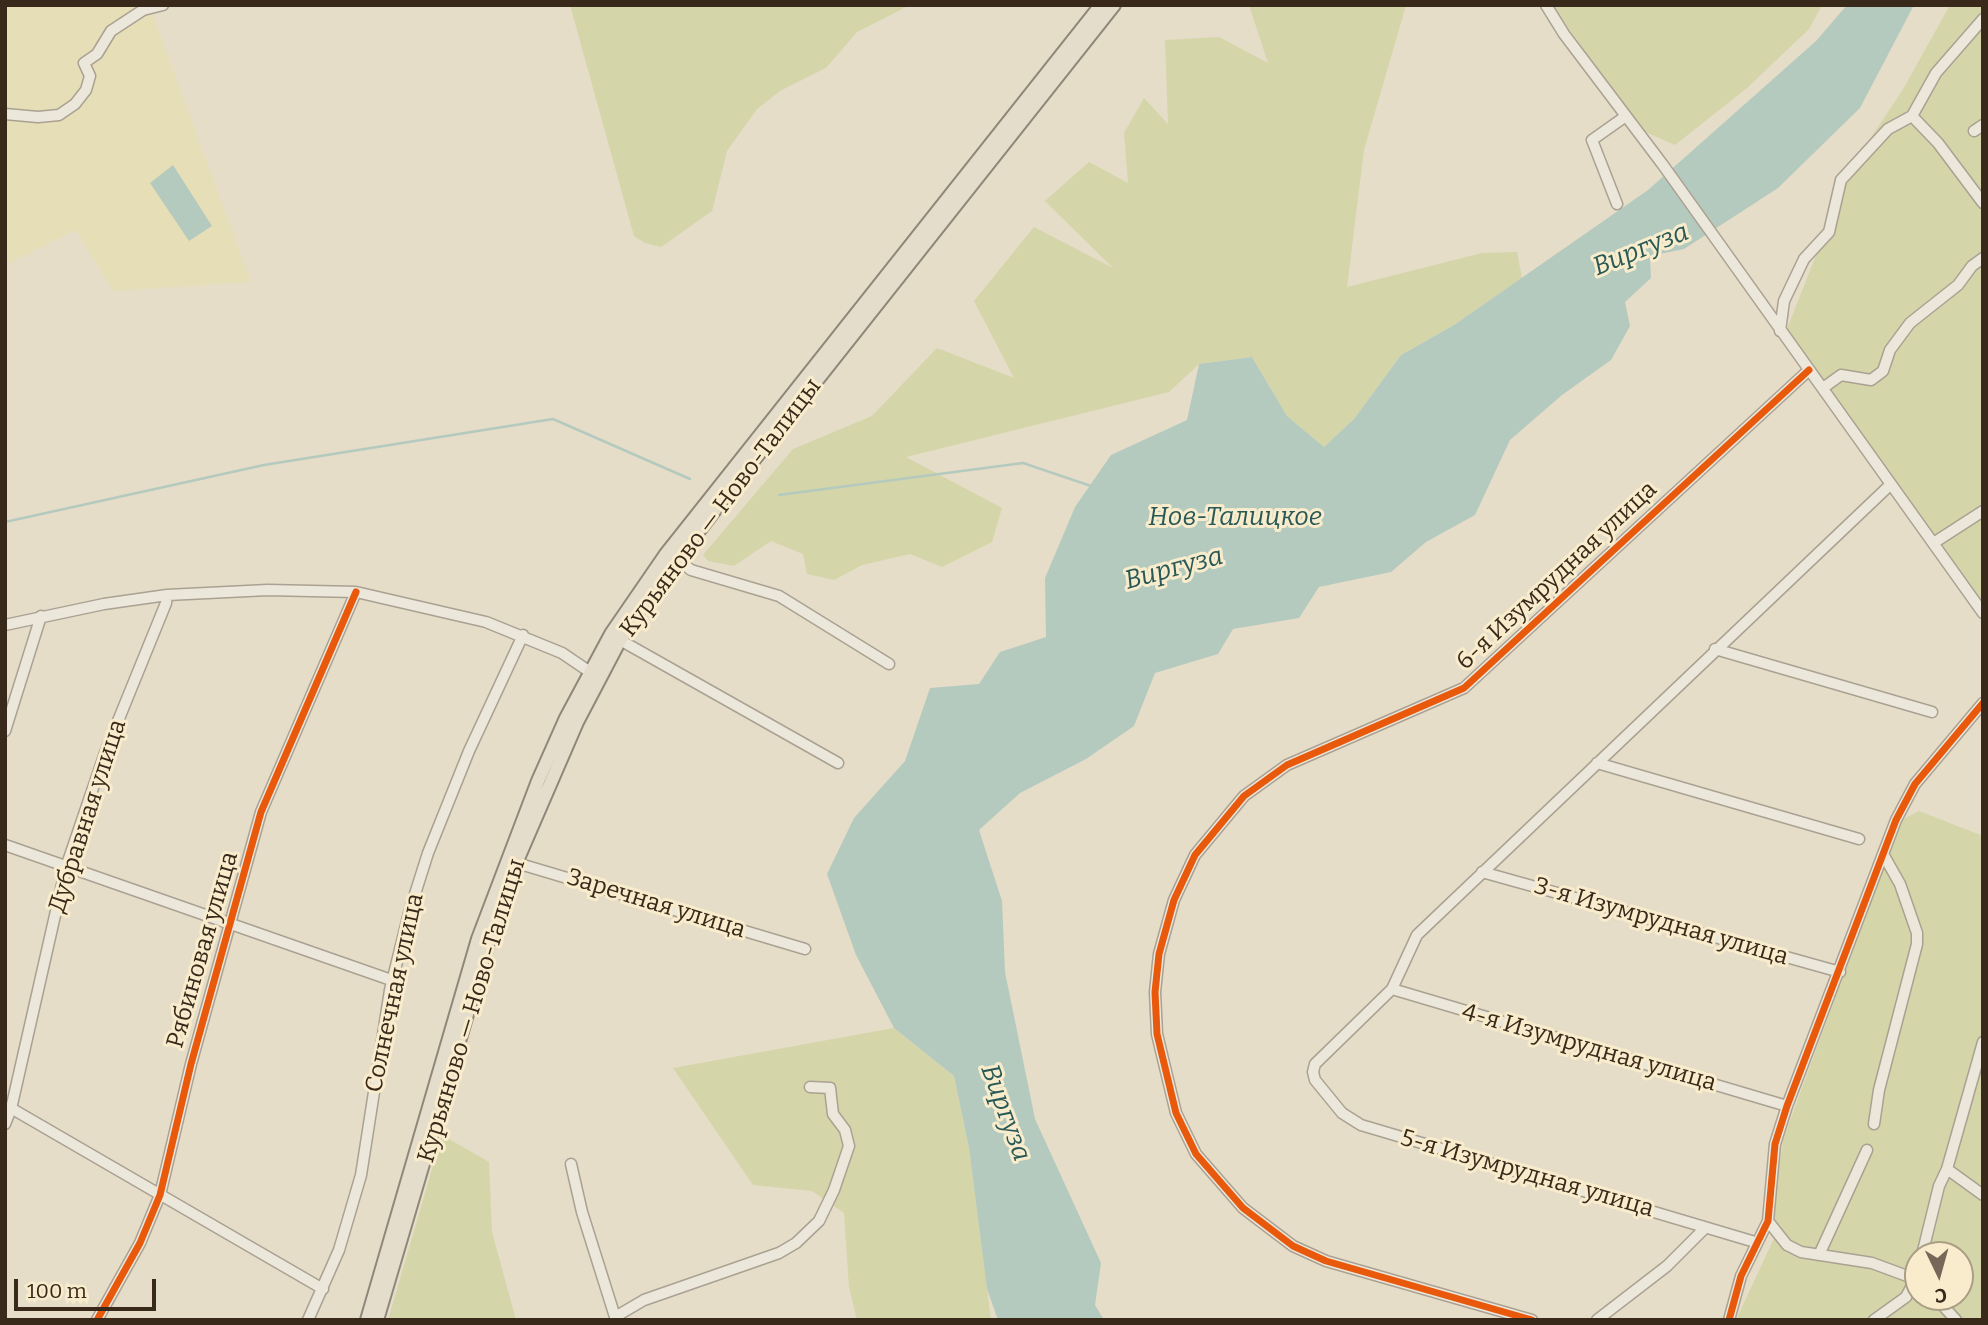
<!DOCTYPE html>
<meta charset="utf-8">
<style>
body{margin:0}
#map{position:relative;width:1988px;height:1325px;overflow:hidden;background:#e5ddc8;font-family:Bitter,serif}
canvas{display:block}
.frame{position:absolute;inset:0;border:7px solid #38291b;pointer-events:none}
.north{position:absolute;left:1904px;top:1241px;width:70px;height:70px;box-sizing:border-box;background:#f8eccc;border:2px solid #ab9e85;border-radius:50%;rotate:175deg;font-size:19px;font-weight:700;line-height:28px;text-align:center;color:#38291b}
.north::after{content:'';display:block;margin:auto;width:24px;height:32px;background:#756858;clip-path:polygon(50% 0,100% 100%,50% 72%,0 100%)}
.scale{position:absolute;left:14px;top:1279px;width:142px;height:32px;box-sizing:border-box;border:4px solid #38291b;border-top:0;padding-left:9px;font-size:21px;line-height:24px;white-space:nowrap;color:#38291b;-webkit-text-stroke:5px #f8eccc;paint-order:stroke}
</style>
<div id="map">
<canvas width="1988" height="1325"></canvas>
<div class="frame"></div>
<div class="north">С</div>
<div class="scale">100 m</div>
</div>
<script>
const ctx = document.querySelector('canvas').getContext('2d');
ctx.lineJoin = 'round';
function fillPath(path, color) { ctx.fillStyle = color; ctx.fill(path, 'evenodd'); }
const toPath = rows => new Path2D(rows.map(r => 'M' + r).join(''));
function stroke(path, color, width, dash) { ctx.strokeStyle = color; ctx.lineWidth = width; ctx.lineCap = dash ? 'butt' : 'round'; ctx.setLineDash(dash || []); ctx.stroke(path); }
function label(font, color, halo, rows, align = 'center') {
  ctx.font = font + ' Bitter,serif'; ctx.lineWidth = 6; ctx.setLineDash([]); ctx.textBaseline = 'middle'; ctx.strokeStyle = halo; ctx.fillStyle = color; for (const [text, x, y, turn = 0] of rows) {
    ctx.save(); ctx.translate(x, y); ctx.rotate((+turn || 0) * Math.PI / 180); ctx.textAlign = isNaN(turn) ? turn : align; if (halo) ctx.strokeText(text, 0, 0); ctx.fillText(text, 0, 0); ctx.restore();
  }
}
const farmland = toPath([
 [5,5,149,5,251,282,113,291,76,230,5,265]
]);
const green = toPath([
 [570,5,910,5,857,32,826,68,780,91,757,109,727,151,712,211,661,247,645,243,634,236],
 [1249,5,1406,5,1364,150,1347,287,1482,253,1517,252,1522,278,1454,325,1401,355,1354,419,1324,447,1287,416,1252,357,1199,364,1169,392,906,457,1002,508,992,542,942,567,910,554,862,565,834,580,807,574,803,554,771,541,734,566,708,561,703,555,793,449,872,416,937,348,1014,378,974,301,1034,227,1113,268,1045,201,1089,162,1128,183,1124,133,1144,98,1168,124,1165,40,1219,37,1268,63],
 [1552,5,1822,5,1809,29,1747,88,1675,145,1641,130],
 [1950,5,1983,5,1983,602,1785,334,1850,169,1902,91],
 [1919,811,1983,836,1983,1320,1736,1320,1776,1234,1774,1203,1783,1140,1900,821],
 [1918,1255,1960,1255,1960,1297,1918,1297],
 [894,1028,954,1076,969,1148,991,1320,857,1320,849,1287,844,1213,812,1191,753,1185,673,1068],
 [442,1135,489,1162,492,1232,516,1320,388,1320]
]);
const water = toPath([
 [1847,5,1914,5,1860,108,1778,188,1684,249,1650,256,1651,278,1625,302,1630,326,1611,360,1562,395,1510,440,1475,515,1426,542,1391,572,1319,587,1299,618,1233,629,1218,654,1155,673,1134,726,1086,759,1020,793,979,830,1002,901,1005,972,1035,1119,1101,1263,1095,1305,1104,1320,998,1320,987,1289,969,1148,954,1076,894,1028,856,955,827,874,854,818,905,761,930,688,979,684,1000,652,1046,637,1045,578,1075,507,1111,455,1187,420,1199,364,1252,357,1287,416,1324,447,1354,419,1401,355,1454,325,1648,190,1816,41],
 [173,165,212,226,189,241,150,183]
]);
const stream = toPath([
 [779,495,1023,463,1091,486],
 [5,522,264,465,553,419,690,479]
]);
const minor = toPath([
 [1546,5,1564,34,1663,165,1983,613],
 [5,114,38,117,59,115,75,104,86,90,90,76,84,63,97,54,111,31,143,10,163,5],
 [1912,116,1938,143,1983,203],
 [1974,131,1983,125],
 [1617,204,1592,140,1626,116],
 [1780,331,1784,301,1804,259,1829,232,1841,180,1888,129,1912,116,1936,73,1983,19],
 [1823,388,1841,375,1871,380,1883,371,1890,350,1910,323,1958,285,1972,266,1983,258],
 [1935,542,1983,511],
 [677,559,691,570,779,596,889,664],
 [5,625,104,604,167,595,268,590,356,592,486,622,562,653,590,672],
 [620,640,838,763],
 [1715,649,1932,712],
 [5,731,41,616],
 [1597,763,1859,839],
 [5,845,394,981],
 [510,861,805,949],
 [1482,872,1840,972],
 [1392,989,1787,1106],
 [9,1107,323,1289],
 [5,1124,11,1109,66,867,105,753,166,603,167,595],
 [1874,1124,1879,1090,1917,944,1917,933,1900,884,1883,854],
 [571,1164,582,1212,616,1320],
 [1947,1169,1983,1195],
 [1768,1221,1787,1245,1801,1252,1872,1263,1918,1280],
 [1755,1242,1361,1125,1342,1113,1315,1080,1313,1072,1315,1064,1392,989,1417,935,1890,485],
 [1819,1255,1867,1150],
 [1922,1255,1939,1186,1947,1169,1983,1042],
 [1935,1297,1956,1320],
 [615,1317,644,1300,779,1253,796,1243,819,1221,834,1190,849,1146,845,1130,833,1114,830,1088,810,1087],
 [97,1320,140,1243,160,1195,191,1064,261,812,356,592],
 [308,1320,339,1250,361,1175,390,990,409,913,428,853,469,751,523,635],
 [1532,1320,1326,1261,1293,1246,1243,1208,1196,1154,1176,1113,1157,1034,1155,992,1159,954,1174,900,1195,855,1244,796,1287,765,1464,688,1809,370],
 [1597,1320,1667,1266,1704,1229],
 [1729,1320,1741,1276,1768,1221,1775,1144,1787,1106,1896,820,1915,784,1983,703],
 [1874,1320,1906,1297,1918,1274]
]);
const major = toPath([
 [367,1320,478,939,538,781,566,718,611,634,666,554,1101,5],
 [377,1320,488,943,516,863,577,722,620,640,647,598,737,481,1114,5]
]);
const cycleway = toPath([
 [97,1320,140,1243,160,1195,191,1064,261,812,356,592],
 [1532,1320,1326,1261,1293,1246,1243,1208,1196,1154,1176,1113,1157,1034,1155,992,1159,954,1174,900,1195,855,1244,796,1287,765,1464,688,1809,370],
 [1729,1320,1741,1276,1768,1221,1775,1144,1787,1106,1896,820,1915,784,1983,703]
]);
const streetNames = [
 ["Курьяново — Ново-Талицы",721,508,-53],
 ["6-я Изумрудная улица",1557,576,-43],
 ["Дубравная улица",88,816,-72],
 ["Заречная улица",656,904,17],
 ["3-я Изумрудная улица",1661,922,16],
 ["Рябиновая улица",203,950,-74],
 ["Солнечная улица",395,993,-78],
 ["Курьяново — Ново-Талицы",472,1011,-73],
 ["4-я Изумрудная улица",1589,1048,16],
 ["5-я Изумрудная улица",1527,1174,16]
];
const waterNames = [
 ["Виргуза",1641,250,-22],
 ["Нов-Талицкое",1235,518],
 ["Виргуза",1174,569,-15],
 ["Виргуза",1005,1113,70]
];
fillPath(farmland, '#e6deb7');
fillPath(green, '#d4d5a9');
fillPath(water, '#b5cabe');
stroke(stream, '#b5cabe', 2.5);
stroke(minor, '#aaa192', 13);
stroke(major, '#8f8779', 16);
stroke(minor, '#ece7db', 10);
stroke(major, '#e4ddcb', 12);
stroke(cycleway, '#e8590c', 7);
label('24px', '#38291b', '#f8eccc', streetNames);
label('italic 26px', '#285957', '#f8eccc', waterNames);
</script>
